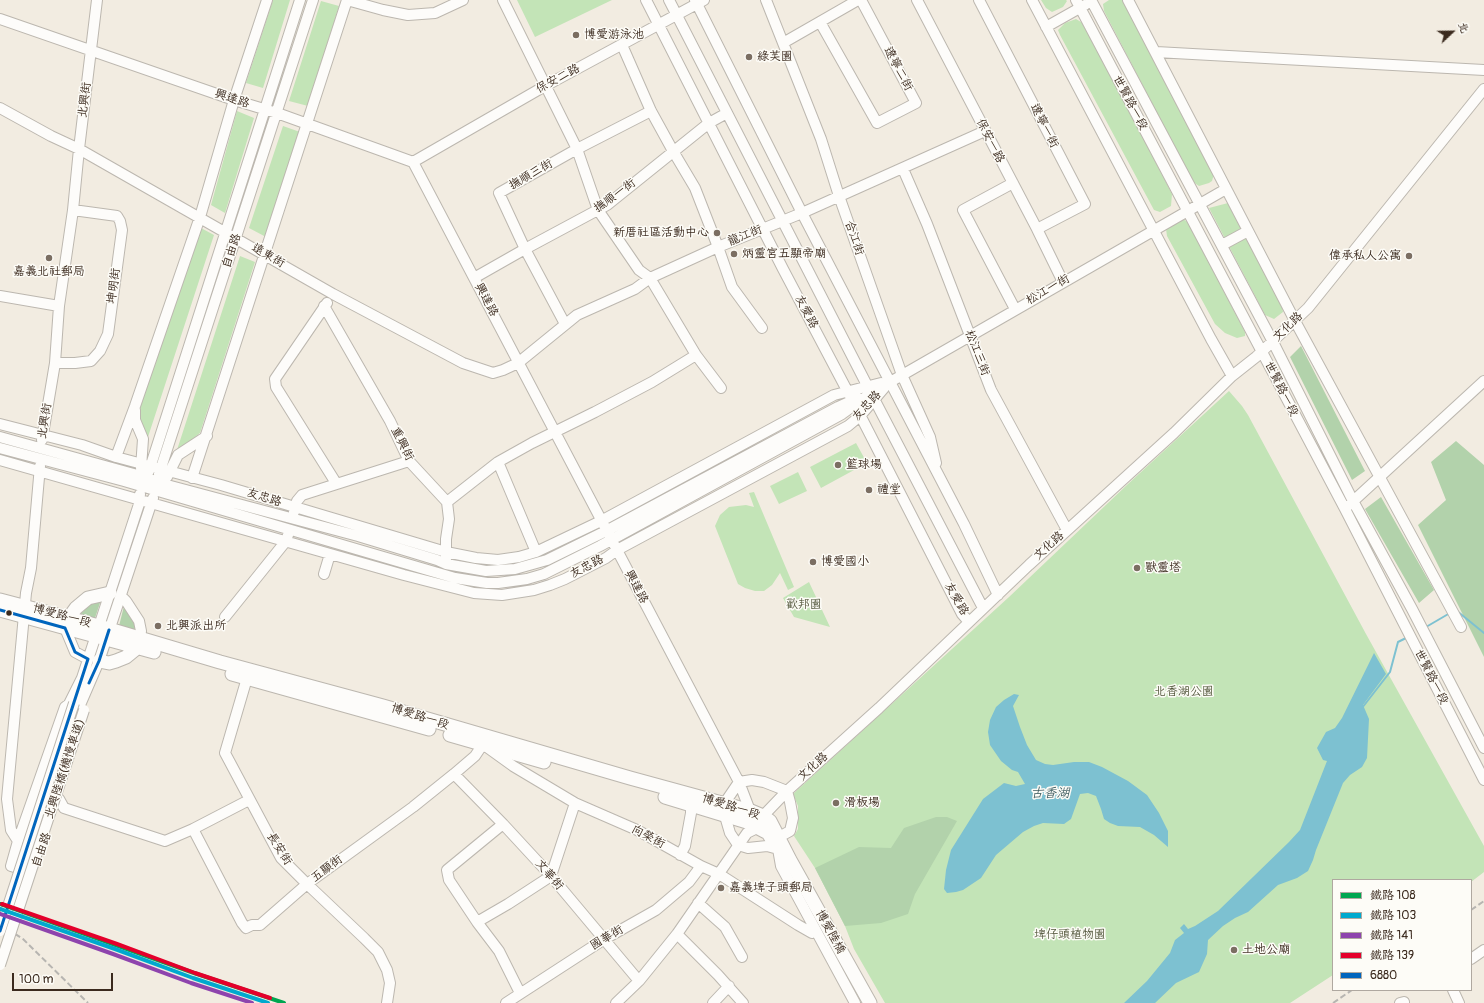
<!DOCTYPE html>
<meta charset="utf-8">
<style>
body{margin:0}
#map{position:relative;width:1484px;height:1003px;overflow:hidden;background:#f2ece1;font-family:Pangolin,"LXGW WenKai TC",sans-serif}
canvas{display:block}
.legend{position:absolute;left:1332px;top:879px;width:140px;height:112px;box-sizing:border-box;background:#fdfcf7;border:1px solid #afa8a0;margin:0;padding:5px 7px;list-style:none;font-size:12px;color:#3b2a1e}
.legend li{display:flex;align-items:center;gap:8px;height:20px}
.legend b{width:20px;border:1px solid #afa8a0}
.north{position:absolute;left:1432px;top:12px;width:40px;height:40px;-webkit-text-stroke:3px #fdfcf7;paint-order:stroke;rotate:68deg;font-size:11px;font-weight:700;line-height:16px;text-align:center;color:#3b2a1e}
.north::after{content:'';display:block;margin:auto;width:14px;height:18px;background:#3b2a1e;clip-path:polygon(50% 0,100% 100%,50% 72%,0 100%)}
.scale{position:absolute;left:12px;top:973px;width:101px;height:18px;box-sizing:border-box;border:2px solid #3b2a1e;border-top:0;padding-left:5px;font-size:12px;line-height:14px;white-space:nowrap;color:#3b2a1e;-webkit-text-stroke:3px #fdfcf7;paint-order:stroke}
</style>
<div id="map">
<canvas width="1484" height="1003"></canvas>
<ul class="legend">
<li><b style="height:5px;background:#00a651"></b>鐵路 108</li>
<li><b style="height:5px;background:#00a9ce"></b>鐵路 103</li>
<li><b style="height:5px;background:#8e44ad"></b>鐵路 141</li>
<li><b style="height:5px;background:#e4002b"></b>鐵路 139</li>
<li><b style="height:5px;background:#0065bd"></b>6880</li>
</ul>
<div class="north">北</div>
<div class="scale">100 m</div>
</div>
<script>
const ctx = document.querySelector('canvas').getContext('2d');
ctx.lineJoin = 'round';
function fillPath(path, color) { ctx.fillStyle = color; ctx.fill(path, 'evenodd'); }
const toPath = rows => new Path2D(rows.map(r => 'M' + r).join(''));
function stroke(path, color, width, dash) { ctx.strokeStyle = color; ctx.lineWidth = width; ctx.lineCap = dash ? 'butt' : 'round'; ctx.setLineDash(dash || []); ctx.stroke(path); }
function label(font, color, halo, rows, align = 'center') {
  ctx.font = font + ' Pangolin,"LXGW WenKai TC",sans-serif'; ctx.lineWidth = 3; ctx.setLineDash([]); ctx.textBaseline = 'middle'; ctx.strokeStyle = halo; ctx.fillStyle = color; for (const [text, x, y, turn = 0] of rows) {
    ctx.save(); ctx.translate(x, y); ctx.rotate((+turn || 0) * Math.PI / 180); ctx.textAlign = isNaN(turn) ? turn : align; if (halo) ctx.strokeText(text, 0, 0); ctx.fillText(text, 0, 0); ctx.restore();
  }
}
const green = toPath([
 [273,0,290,0,263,88,246,83],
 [517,0,612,0,535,37],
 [1041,0,1066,0,1067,1,1063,7,1052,12,1046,8],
 [1109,0,1124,0,1214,174,1212,181,1209,183,1199,186,1193,182,1104,11,1103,4],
 [321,1,339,6,308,106,289,101],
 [1076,19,1081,22,1087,29,1172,194,1171,206,1160,212,1154,210,1060,35,1058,30,1065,23],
 [237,111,254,118,225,213,211,205],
 [283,126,300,132,266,237,249,228],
 [1228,203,1282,305,1283,312,1274,319,1265,315,1209,208],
 [1181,218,1188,222,1245,332,1245,336,1237,338,1225,333,1215,324,1167,236,1166,229,1168,224],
 [201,228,214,235,147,440,138,414],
 [240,256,255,262,200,433,176,453],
 [1229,391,1242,406,1248,415,1366,634,1484,846,1484,872,1471,882,1471,880,1333,880,1333,975,1290,1003,885,1003,854,949,845,926,815,868,794,836,798,829,798,806,793,794,1009,597,1128,484],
 [856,443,867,463,821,488,810,467],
 [798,472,807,491,779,504,770,486],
 [754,492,794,587,788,590,780,573,772,585,764,591,755,591,745,588,738,584,715,526,720,515,729,507,746,505,754,507,749,493],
 [809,582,830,627,794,617,783,598]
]);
const forest = toPath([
 [1301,346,1365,471,1352,480,1290,357],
 [1456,441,1484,465,1484,657,1418,525,1446,500,1431,462],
 [1381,497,1434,590,1419,603,1365,509],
 [93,602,100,603,95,618,77,613],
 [124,606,131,613,136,625,134,631,119,626],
 [936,817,947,817,957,821,915,894,908,914,881,923,845,926,815,868,859,847,891,848,904,828]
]);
const water = toPath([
 [1374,653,1386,674,1363,705,1369,719,1367,758,1362,767,1350,775,1343,783,1316,850,1313,860,1308,871,1297,878,1278,885,1248,912,1235,918,1223,926,1208,940,1207,954,1199,972,1176,983,1155,1003,1124,1003,1147,981,1170,953,1175,940,1184,933,1180,928,1184,924,1188,929,1195,926,1218,911,1289,842,1300,830,1327,761,1323,760,1317,748,1326,732,1335,728,1342,718],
 [1014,694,1019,695,1013,706,1020,727,1027,745,1036,760,1045,764,1053,765,1074,762,1089,762,1102,767,1128,781,1147,795,1159,813,1168,831,1168,847,1154,835,1140,827,1118,826,1110,823,1104,819,1101,809,1096,796,1088,793,1080,794,1071,819,1064,824,1043,823,1034,826,1023,832,996,855,981,878,963,890,956,892,947,893,944,889,946,870,951,850,983,799,1004,783,1016,786,1025,784,1018,772,1012,770,1001,761,990,745,988,732,990,720,996,707,1004,700]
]);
const stream = toPath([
 [1457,611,1484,633],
 [1426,627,1450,613],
 [1362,708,1390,672,1398,642,1408,637]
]);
const minor = toPath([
 [347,0,383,10,408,15,435,13,463,0],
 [503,0,577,149,598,210,639,270,650,278,696,355,721,388],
 [646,0,783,269,850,396],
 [669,0,871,393,983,608],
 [695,0,802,213,964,524,998,595],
 [766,0,821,139,839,196,902,375,930,437,936,463],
 [917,0,1037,229,1063,282],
 [979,0,1085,204,1037,229],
 [1032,0,1211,339,1232,376],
 [1076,0,1345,509,1484,780],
 [1091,0,1273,342,1353,501,1412,609,1484,748],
 [1128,0,1295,321,1461,627],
 [0,19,234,100,277,113,413,162,739,782,752,816],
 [820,22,877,123,916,103,861,0],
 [1046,27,1085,5],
 [783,43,858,0],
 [622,45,651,111,673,151,695,188,718,247,732,287,762,328],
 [1156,52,1484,70],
 [0,108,51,136,79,149,333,294,463,363,493,373,503,370,518,363,577,315,635,289,650,278,718,247,802,213,985,131],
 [413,162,545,86,704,0],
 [903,169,927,224,991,390,1067,530],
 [1013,183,963,210,1015,309],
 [1222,245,1248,231],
 [474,278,525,249,607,205,709,123,727,113],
 [0,296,59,306],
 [327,303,275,379,276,387,336,483],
 [324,306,390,421,409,461,447,502,449,519,446,539,446,559],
 [565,324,525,249,499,193,577,149,651,111],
 [55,363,75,363,91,361,100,351,108,334,122,230,120,221,117,216,73,210],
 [135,410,135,420,143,439,141,468],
 [858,411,962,614,969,622],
 [0,424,82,445,116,457,221,485,446,552,476,558,498,560,519,557,536,552,601,521,834,395,881,383],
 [0,437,141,476,167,485,358,536,437,560,446,564,486,571,515,569,547,560,606,531,838,407,858,398],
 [42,440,55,363,59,306,73,210,79,149,97,0],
 [0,448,124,481,455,578,487,583,498,583,527,579,544,574,600,546,842,414,871,393,1226,189],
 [116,457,135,406,200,217,234,100,267,0],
 [0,460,404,575,474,593,502,595,534,590,550,585,565,579,606,558,617,550,848,426,860,416,884,388],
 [498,462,536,552],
 [149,471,300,0],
 [159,474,313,0],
 [167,477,178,455,207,436],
 [192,478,347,0],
 [447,502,498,462,532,443,595,412,652,382,696,355],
 [1349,505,1484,381],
 [294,512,297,501,302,495,409,461],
 [324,574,330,554],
 [121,596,126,601,139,621,141,631,140,639],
 [225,617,286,541,288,535],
 [65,628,75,652,88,659],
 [251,673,247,678,225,753,281,858,307,884,364,938,378,952,387,970,390,983,387,1003],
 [81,681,139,504,140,494],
 [80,705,99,661,153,498],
 [488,748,513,766,575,803,637,830,701,866,719,874,798,925,812,933],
 [454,774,503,824,551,876,639,981],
 [59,799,64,808,165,841,193,829,249,800],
 [724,804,739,782,752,780,764,782,787,791,790,802,793,818,790,831,779,837],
 [725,816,730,833,738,845,748,848,767,846,778,849,781,866,855,1003],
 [503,824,447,870,449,880,477,922,499,951,520,993],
 [193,829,242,923,246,928,252,925,260,925,307,884,413,807,454,774,475,756,483,744,488,742],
 [18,841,11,830,7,799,26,593,31,568,40,466],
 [680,855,685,846,691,813,691,804],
 [28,871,11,866,18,841,65,707,69,704,83,676],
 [698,903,725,927,742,957],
 [477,922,508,904,551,876,575,803],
 [677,934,718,975,743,1003],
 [1471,959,1484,950],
 [1453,990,1459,1003],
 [506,1003,603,940,656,910,689,882,701,866],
 [616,1003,639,981,677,934,747,833,757,828,763,816,787,791,879,708,1029,565,1174,433,1232,376,1256,357,1308,308,1484,89],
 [713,1003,729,986],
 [1400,1003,1404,1002,1404,1003]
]);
const major = toPath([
 [0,600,99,626,220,662,383,706,630,778,751,811,763,816,770,821,790,860,870,1003],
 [0,610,154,652],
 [68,619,76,608,88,598,110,593],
 [99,661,109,663,116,661,126,657,137,648],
 [232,674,429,729],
 [450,735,544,762],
 [665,797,747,822,768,833,776,846]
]);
const rail = toPath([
 [1471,910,1484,901],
 [0,924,23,939,88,1003],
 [1333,1003,1352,990]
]);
const minorBridge = toPath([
 [0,931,74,703],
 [0,965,84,710]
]);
const bus1 = toPath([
 [0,610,65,628,75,652,88,659,0,931],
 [89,683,99,661,109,630]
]);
const rail1 = toPath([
 [0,904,194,973,284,1003]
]);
const rail2 = toPath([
 [0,909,115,949,193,978,268,1003]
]);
const rail3 = toPath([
 [0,914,113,954,191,983,252,1003]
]);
const rail4 = toPath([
 [2,904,117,944,195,973,270,998]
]);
const markers = [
 [576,35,4,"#7b6e62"],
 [749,57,4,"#7b6e62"],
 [717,233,4,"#7b6e62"],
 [734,254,4,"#7b6e62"],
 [1409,256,4,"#7b6e62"],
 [49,258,4,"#7b6e62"],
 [838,465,4,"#7b6e62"],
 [869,490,4,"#7b6e62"],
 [813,562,4,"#7b6e62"],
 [1137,568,4,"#7b6e62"],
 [9,613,3.5,"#3b2a1e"],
 [158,626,4,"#7b6e62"],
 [836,803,4,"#7b6e62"],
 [721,888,4,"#7b6e62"],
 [1234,950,4,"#7b6e62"]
];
const poiNames = [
 ["博愛游泳池",584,35],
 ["綠芙園",757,57],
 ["新厝社區活動中心",709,233,"right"],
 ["炳靈宮五顯帝廟",742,254],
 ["偉承私人公寓",1401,256,"right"],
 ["嘉義北社郵局",49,272,"center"],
 ["籃球場",846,465],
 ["禮堂",877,490],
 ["博愛國小",821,562],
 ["獸靈塔",1145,568],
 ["北興派出所",166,626],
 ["滑板場",844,803],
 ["嘉義埤子頭郵局",729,888],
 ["土地公廟",1242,950]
];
const streetNames = [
 ["遼寧二街",898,69,62],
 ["保安二路",558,79,-28],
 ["興達路",232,99,18],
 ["北興街",85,100,-83],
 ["世賢路一段",1130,103,62],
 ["遼寧一街",1044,126,63],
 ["保安一路",990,141,63],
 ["撫順三街",531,175,-30],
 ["撫順一街",615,196,-36],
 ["龍江街",745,236,-22],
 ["合江街",854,238,71],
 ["自由路",232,251,-72],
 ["遠東街",268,256,30],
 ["坤明街",114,286,-82],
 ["松江一街",1048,290,-30],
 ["興達路",486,300,62],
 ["友愛路",806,312,62],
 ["文化路",1288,327,-44],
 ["松江三街",977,353,69],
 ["世賢路一段",1281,389,63],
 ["友忠路",867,406,-47],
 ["北興街",45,421,-81],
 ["重興街",402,444,63],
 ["友忠路",264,498,17],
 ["文化路",1049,546,-42],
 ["友忠路",587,567,-28],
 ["興達路",636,587,62],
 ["友愛路",956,599,60],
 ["博愛路一段",62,616,15],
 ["世賢路一段",1431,677,63],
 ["博愛路一段",420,717,17],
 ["文化路",813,767,-42],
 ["北興陸橋(機慢車道)",65,769,-72],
 ["博愛路一段",731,807,17],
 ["向榮街",648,837,28],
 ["長安街",279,849,57],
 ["自由路",42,850,-71],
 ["五顯街",327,869,-37],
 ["文華街",549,875,49],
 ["博愛陸橋",830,932,61],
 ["國華街",607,938,-31]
];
const parkNames = [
 ["歡邦園",804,605],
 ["北香湖公園",1184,692],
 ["埤仔頭植物園",1070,935]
];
const waterNames = [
 ["古香湖",1050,794]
];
fillPath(green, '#c3e4b7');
fillPath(forest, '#b2d2ab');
fillPath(water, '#7dc1d1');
stroke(stream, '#7dc1d1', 2);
stroke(minor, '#bcb7af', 12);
stroke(major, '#bcb7af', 15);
stroke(minor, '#fdfcfa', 10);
stroke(major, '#fdfcfa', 13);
stroke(rail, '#b7b5b1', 2, [6, 3]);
stroke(minorBridge, '#bcb7af', 12, []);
stroke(minorBridge, '#fdfcfa', 10);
stroke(bus1, '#0065bd', 3);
stroke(rail1, '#00a651', 4);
stroke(rail2, '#00a9ce', 4);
stroke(rail3, '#8e44ad', 4);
stroke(rail4, '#e4002b', 4);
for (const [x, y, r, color] of markers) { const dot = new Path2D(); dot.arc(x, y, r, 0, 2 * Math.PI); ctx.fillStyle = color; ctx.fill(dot); stroke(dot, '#fdfcf7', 1.5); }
label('12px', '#3b2a1e', '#fdfcf7', poiNames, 'left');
label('12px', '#3b2a1e', '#fdfcf7', streetNames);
label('12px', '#53573c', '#fdfcf7', parkNames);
label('italic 13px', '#415f63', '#fdfcf7', waterNames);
</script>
